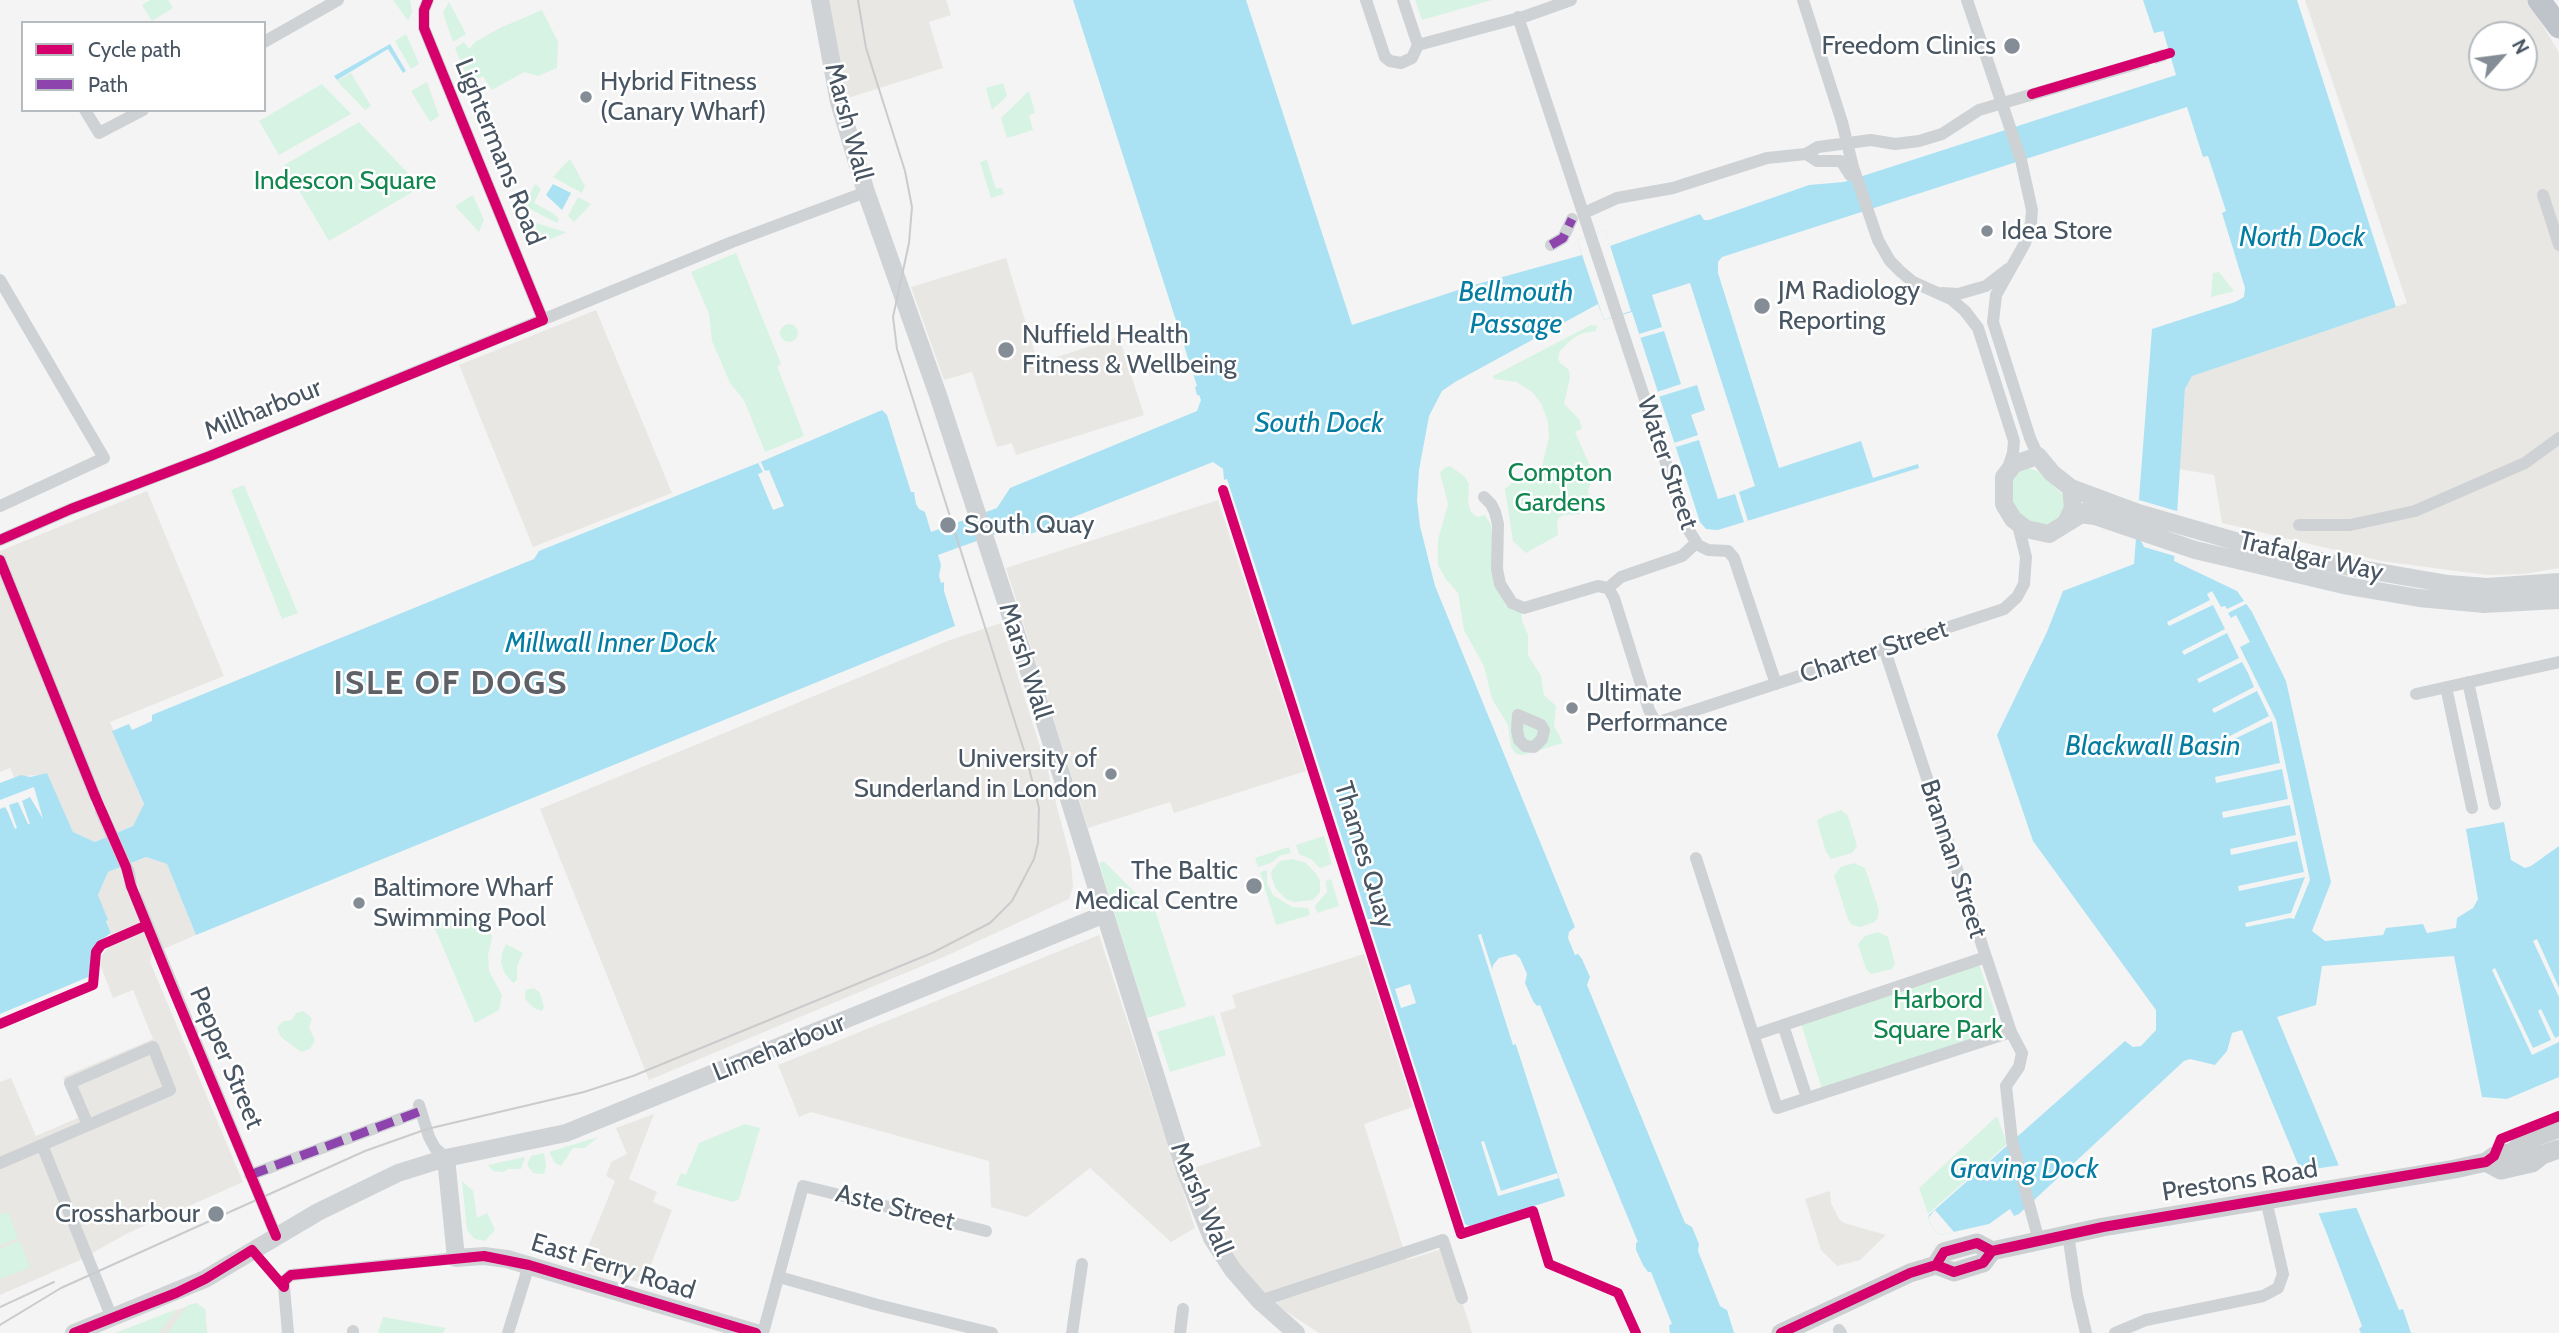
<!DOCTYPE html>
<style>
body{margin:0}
#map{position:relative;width:2559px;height:1333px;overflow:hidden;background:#f4f4f4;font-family:Cabin,sans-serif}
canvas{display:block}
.legend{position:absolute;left:21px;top:21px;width:245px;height:91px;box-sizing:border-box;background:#fff;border:2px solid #b6bbc0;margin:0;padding:9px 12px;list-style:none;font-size:21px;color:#485562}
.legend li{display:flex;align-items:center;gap:14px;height:35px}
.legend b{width:35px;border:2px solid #b6bbc0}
.north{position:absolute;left:2468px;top:21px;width:70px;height:70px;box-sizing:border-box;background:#fff;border:2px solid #b6bbc0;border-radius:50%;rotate:62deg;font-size:19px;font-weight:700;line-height:28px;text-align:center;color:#485562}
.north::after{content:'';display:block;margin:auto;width:24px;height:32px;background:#848d95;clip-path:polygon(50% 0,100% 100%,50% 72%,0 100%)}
</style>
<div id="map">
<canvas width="2559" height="1333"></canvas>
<ul class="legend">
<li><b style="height:9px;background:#d6006c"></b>Cycle path</li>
<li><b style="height:9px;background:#8e44ad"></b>Path</li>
</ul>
<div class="north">N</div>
</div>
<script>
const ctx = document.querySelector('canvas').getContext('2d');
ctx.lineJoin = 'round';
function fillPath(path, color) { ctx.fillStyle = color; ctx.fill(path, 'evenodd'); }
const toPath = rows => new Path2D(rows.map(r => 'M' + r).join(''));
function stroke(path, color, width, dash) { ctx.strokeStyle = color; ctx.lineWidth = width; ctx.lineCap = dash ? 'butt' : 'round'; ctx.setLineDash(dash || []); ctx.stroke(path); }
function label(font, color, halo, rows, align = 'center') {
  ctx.font = font + ' Cabin,sans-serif'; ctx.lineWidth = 5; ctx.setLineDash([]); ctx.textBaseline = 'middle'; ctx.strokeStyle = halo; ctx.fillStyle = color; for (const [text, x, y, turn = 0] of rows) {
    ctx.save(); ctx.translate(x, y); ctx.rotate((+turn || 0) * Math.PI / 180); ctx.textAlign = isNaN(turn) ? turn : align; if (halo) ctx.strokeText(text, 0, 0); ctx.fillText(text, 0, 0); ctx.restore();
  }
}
const commercial = toPath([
 [828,0,946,0,951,15,929,22,943,68,848,98,840,70],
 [2305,0,2528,0,2559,53,2559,568,2524,574,2489,575,2456,571,2381,561,2222,523,2214,475,2179,469,2185,389,2192,375,2407,303],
 [2482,35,2524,35,2524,77,2482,77],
 [1006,258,1038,363,1119,337,1144,415,1016,455,1012,443,997,447,972,372,944,380,911,287],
 [596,310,672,493,533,547,459,365],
 [147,491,224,676,110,722,144,805,133,826,95,842,73,832,47,774,14,777,10,768,0,772,0,551],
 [1218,500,1306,771,1174,813,1170,802,1088,828,1006,568],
 [1001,623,1048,772,1071,861,1073,887,1069,899,946,956,649,1080,540,809,950,640],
 [146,857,167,864,196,935,152,954,150,962,243,1182,128,1233,78,1261,0,1295,0,1082,11,1078,36,1136,80,1117,63,1077,153,1039,133,990,113,998,100,964,102,955,108,948,111,933,98,895,108,872],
 [1099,935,1195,1228,1171,1242,1090,1168,1027,1217,991,1207,989,1161,811,1112,799,1117,778,1065],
 [1364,954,1413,1107,1364,1124,1407,1260,1445,1248,1472,1333,1319,1333,1273,1303,1241,1268,1220,1233,1193,1168,1261,1146,1220,1013,1236,1008,1232,995],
 [654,1114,629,1179,657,1192,653,1202,672,1210,644,1283,579,1269,615,1181,606,1176,611,1162,627,1154,616,1128],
 [1830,1191,1831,1203,1839,1219,1844,1223,1886,1235,1860,1260,1837,1266,1821,1250,1805,1199],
 [196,1303,205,1309,207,1333,115,1333]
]);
const green = toPath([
 [150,0,168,0,173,8,152,21,142,5],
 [393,0,410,0,412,12,408,21],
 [1415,0,1492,0,1422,20],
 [449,2,466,34,453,42,443,13],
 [542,10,558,42,557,68,538,76,524,72,492,90,483,76,477,79,482,89,474,93,455,48,464,42,469,49,475,42,500,28],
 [406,34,419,64,411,69,395,41],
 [351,73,371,106,365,110,337,81],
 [427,82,439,116,430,122,411,91],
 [1003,83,1007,96,992,110,986,88],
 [322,84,351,114,279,155,259,121],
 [1029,91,1035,113,1029,115,1033,130,1007,138,1001,118],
 [359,122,421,187,329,241,284,165],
 [570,159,585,186,582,193,553,177],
 [987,160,996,189,1002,188,1004,194,991,198,980,162],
 [535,184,541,189,534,203,553,213,559,219,557,223,524,206],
 [473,195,484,220,479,232,455,206],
 [578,197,591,204,574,222,568,216],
 [530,221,565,232,565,233,539,244],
 [736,253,781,364,777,366,804,436,765,452,744,400,730,383,712,341,709,314,691,272],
 [2219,272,2234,291,2211,297,2213,273],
 '780 333a9 9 0 1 1 18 0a9 9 0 1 1-18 0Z',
 [1591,325,1597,326,1596,331,1583,333,1572,339,1560,351,1558,359,1560,363,1569,370,1570,377,1564,404,1579,419,1582,429,1575,432,1595,477,1588,489,1590,504,1580,514,1564,515,1559,517,1557,523,1558,535,1526,553,1513,541,1505,489,1512,483,1525,483,1526,475,1542,466,1549,438,1548,421,1541,403,1532,392,1517,382,1494,379,1493,376],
 [1450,466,1465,477,1469,484,1468,503,1471,512,1477,517,1485,515,1491,525,1495,584,1506,606,1522,613,1522,621,1528,635,1528,655,1541,676,1544,695,1556,706,1554,726,1563,743,1523,755,1516,754,1511,747,1508,725,1492,699,1484,666,1464,630,1458,593,1445,578,1438,565,1438,540,1448,504,1440,473,1444,468],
 [2028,468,2038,471,2063,495,2065,508,2060,519,2050,524,2032,525,2012,508,2010,483,2017,472],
 [244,485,298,613,282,619,231,490],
 [1841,810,1848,816,1857,846,1852,853,1831,859,1826,852,1817,821,1824,816],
 [1324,836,1332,864,1320,868,1311,859,1299,854,1296,845],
 [1289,847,1291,853,1281,855,1271,863,1258,867,1255,858],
 [1292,859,1306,863,1317,875,1320,881,1320,892,1313,900,1294,902,1286,899,1276,889,1271,875,1272,870,1280,861],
 [1104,861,1143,901,1151,898,1186,1006,1147,1018,1099,863],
 [1854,863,1865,868,1879,910,1878,917,1875,922,1860,927,1852,925,1848,919,1834,876,1841,867],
 [1267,870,1267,883,1273,895,1292,907,1308,908,1310,915,1276,925,1260,872],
 [1331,879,1339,906,1317,913,1315,906,1327,892,1326,881],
 [463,914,480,916,490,925,492,939,488,955,489,971,502,995,499,1010,475,1023,434,926],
 [1878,932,1888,937,1895,964,1892,969,1871,974,1866,969,1858,944,1865,936],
 [506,944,523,953,517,966,517,980,513,983,505,974,501,963,502,953],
 [1979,964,2001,1031,1822,1089,1801,1024],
 [534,988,540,993,544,1007,542,1011,534,1008,525,999,526,990],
 [303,1011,312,1018,309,1028,315,1040,310,1049,301,1052,281,1037,277,1028,283,1021,292,1020,296,1013],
 [1214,1015,1226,1055,1170,1072,1157,1032],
 [1997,1116,2007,1144,1928,1214,1919,1188],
 [745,1124,760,1128,739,1199,733,1202,676,1185,681,1173,686,1175,699,1143],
 [598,1137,585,1148,573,1148,561,1166,555,1163,549,1152],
 [544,1153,546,1166,544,1174,533,1173,527,1165,531,1156],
 [525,1157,521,1169,508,1169,503,1172,493,1171,488,1165],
 [462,1181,473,1191,477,1218,487,1213,495,1230,485,1241,475,1239,467,1230],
 [8,1212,18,1238,0,1245,0,1215],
 [19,1241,30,1267,0,1279,0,1249],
 [196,1303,205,1309,207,1333,168,1333,188,1305],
 [177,1309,159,1333,116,1333],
 [383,1317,446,1328,443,1333,378,1333]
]);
const water = toPath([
 [1073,0,1246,0,1352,325,1470,286,1582,255,1577,240,1605,230,1610,246,1700,214,1704,220,1709,220,1809,185,1844,182,2176,75,2163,31,2154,33,2143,0,2297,0,2396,307,2192,376,2185,389,2174,561,2237,591,2252,612,2286,681,2331,882,2312,931,2325,941,2383,935,2386,928,2423,924,2427,933,2456,928,2457,918,2473,908,2478,899,2466,829,2504,822,2511,860,2525,868,2531,866,2559,846,2559,1077,2507,1099,2482,1097,2454,956,2322,966,2316,1005,2277,1017,2399,1310,2403,1309,2411,1333,2361,1333,2359,1329,2362,1326,2325,1229,2242,1030,2232,1033,2227,1051,2215,1065,2190,1059,2184,1061,2019,1214,2014,1216,2010,1209,1989,1224,1940,1235,1934,1230,1928,1218,1929,1215,2125,1041,2133,1047,2141,1046,2156,1030,2156,1010,2033,841,1997,735,2047,632,2063,591,2134,564,2152,329,2235,302,2244,297,2245,288,2222,213,2226,211,2208,156,2203,157,2187,107,1722,257,1718,262,1718,273,1779,468,1861,441,1873,478,1918,464,1919,468,1718,530,1706,529,1700,522,1632,312,1604,320,1598,304,1455,382,1442,391,1429,416,1419,470,1417,500,1420,526,1435,586,1575,927,1569,932,1568,938,1575,955,1578,954,1582,959,1590,977,1587,985,1685,1223,1692,1227,1699,1244,1698,1251,1720,1306,1727,1310,1734,1333,1670,1333,1669,1325,1672,1324,1651,1272,1648,1272,1643,1265,1636,1250,1636,1243,1638,1242,1540,1005,1537,1006,1533,1001,1525,983,1527,974,1520,958,1515,954,1499,958,1493,965,1492,971,1565,1196,1482,1223,1474,1228,1465,1224,1441,1150,1438,1150,1437,1146,1439,1144,1419,1079,1254,562,1227,479,1224,480,1223,469,1213,462,1028,535,1004,531,938,555,941,565,939,576,941,583,944,582,944,591,955,626,196,935,167,864,146,857,108,872,98,895,108,920,106,921,111,933,97,943,92,953,93,975,0,1014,0,783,21,775,30,777,47,773,73,832,95,842,133,826,144,804,112,731,129,724,132,730,152,721,152,715,534,559,539,551,758,463,882,410,887,415,911,492,914,492,916,504,919,509,925,512,931,532,997,508,1010,488,1197,411,1201,400,1199,395,1197,395,1195,387,1197,386],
 [390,44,406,71,403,73,388,49,337,80,334,76],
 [553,184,571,193,562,210,546,195]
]);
const pier = toPath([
 [1605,230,1631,311,1604,320,1577,240],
 [1690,283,1755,486,1739,492,1748,521,1744,522,1735,494,1718,499,1699,440,1676,447,1674,443,1698,435,1691,415,1705,410,1697,385,1658,397,1657,392,1681,384,1664,331,1640,338,1639,334,1662,327,1652,295],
 [761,462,765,471,769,470,784,506,773,510,758,474,763,472,758,463],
 [2139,500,2180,512,2178,557,2144,547,2136,531],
 [2212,591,2221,607,2225,606,2227,609,2246,600,2248,603,2228,613,2231,618,2236,615,2250,642,2240,647,2276,720,2310,880,2294,919,2290,918,2246,927,2245,923,2291,913,2305,877,2239,891,2238,886,2304,872,2297,841,2231,855,2230,849,2296,835,2290,805,2223,818,2222,812,2288,799,2282,769,2216,783,2215,777,2280,763,2272,721,2228,742,2226,738,2269,716,2257,691,2214,713,2212,709,2254,687,2248,673,2242,662,2199,683,2197,679,2239,658,2227,633,2184,655,2182,651,2225,629,2213,605,2169,626,2167,622,2210,600,2207,594],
 [34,787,43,819,30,797,22,801,30,824,28,824,18,802,9,805,17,828,15,829,7,810,5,807,0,809,0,800],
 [1481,934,1516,1044,1513,1045,1478,935],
 [2537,939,2559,988,2559,997,2533,941],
 [2495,968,2533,1048,2551,1040,2538,1011,2541,1009,2555,1038,2559,1036,2559,1042,2532,1055,2492,970],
 [1410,984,1416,1003,1401,1008,1395,989],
 [1484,1141,1501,1191,1557,1173,1559,1178,1498,1196,1481,1142],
 [2341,1165,2361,1207,2315,1214,2300,1171],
 [1935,1210,1954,1232,1940,1235,1934,1230,1928,1218]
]);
const streetTunnel = toPath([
 [2136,64,2170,53]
]);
const street = toPath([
 [428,0,424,10,424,28,543,320],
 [1366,0,1385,57,1390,61,1401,63,1412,58,1418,45,1403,0],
 [1803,0,1842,122,1853,167,1878,240,1890,261,1900,271,1913,282,1951,299,1965,311,1978,328,2014,441,2013,453,2007,471],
 [1967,0,2021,160,2032,210,2031,223,2025,243,1996,295,1993,322,2030,438,2038,456],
 [1518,17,1688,529,1698,545,1708,550,1728,551,1734,558,1776,684],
 [264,42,338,0],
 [1418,45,1526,16,1571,0],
 [85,110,99,133,143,110],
 [1806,154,1817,161,1841,161,1850,175],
 [2543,195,2559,245],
 [1584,213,1617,198,1673,188,1767,158,1806,154,1818,147,1871,140,1895,144,1919,141,1942,134,1979,110,2136,64],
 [1551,245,1563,238,1572,219],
 [0,280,104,458,0,506],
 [1942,293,1958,294,1986,286,2008,269],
 [1484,497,1491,504,1495,512,1498,524,1497,569,1500,584,1512,603,1524,608,1598,586,1608,588],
 [2299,525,2350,525,2415,511,2525,463,2559,438],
 [0,540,71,509,210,456,732,242,866,192],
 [0,560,95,796],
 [1608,588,1614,598,1649,710,1656,723,2004,609,2017,597,2024,584,2026,557,2018,525],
 [1608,588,1621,577,1682,556,1696,543],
 [1884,648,1986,957,2011,1032,2022,1053,2019,1067,2006,1086,2012,1141,2039,1241],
 [2468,682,2495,804],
 [2446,687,2472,808],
 [2416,694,2559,662],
 [1518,715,1541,725,1544,730,1542,739,1534,747,1525,746,1519,740,1517,730,1518,715],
 [101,811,129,873,131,886],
 [1696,858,1777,1108,2011,1032],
 [136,897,276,1236],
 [1783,1025,1807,1098],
 [1754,1035,1986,957],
 [419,1105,429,1137,435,1148,446,1158],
 [42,1145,112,1318],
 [0,1163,170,1090,153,1047,70,1083,88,1125],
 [250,1175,421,1111],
 [2068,1234,2077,1295,2086,1333],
 [779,1277,878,1305,992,1333],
 [1260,1301,1443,1240,1462,1298],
 [1839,1330,1841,1333],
 [353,1331,353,1333],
 [288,1333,284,1287,284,1281,291,1275,456,1258],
 [508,1333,529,1265],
 [763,1333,803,1186,986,1231],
 [1072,1333,1082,1264],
 [1180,1333,1183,1309],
 [2115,1333,2146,1320,2263,1296,2278,1288,2283,1274,2266,1200]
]);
const secondary = toPath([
 [820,0,839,102,866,192,938,395,1032,681,1186,1173,1212,1238,1233,1270,1260,1301,1296,1333],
 [2071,488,2138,513,2242,543,2338,565,2448,584,2487,587,2559,582],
 [2080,514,2095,516,2195,550,2348,586,2419,598,2484,604,2559,600],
 [2066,523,2073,508,2071,488,2052,473,2038,456,2014,464,2004,477,2004,504,2013,519,2026,529,2049,534,2088,510],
 [446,1158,456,1258,484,1256,507,1259,756,1333],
 [74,1333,205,1279,318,1212,398,1173,446,1158,566,1133,1105,914]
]);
const primary = toPath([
 [2513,1152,2527,1140,2559,1128],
 [2486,1162,2501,1170,2532,1163,2542,1155,2559,1149],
 [1936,1265,1944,1252,1977,1243,1992,1251,2103,1227,2455,1169,2486,1162,2494,1156,2513,1152,2542,1155],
 [1781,1333,1910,1273,1936,1265,1954,1272,1983,1263,1992,1251]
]);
const highway = toPath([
 [2539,0,2559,27]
]);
const tram = toPath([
 [0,1307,54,1282],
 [0,1325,61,1288,365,1151,427,1129,584,1092,633,1076,932,953,990,923,1012,901,1034,859,1038,843,1039,808,1027,760,897,349,893,317,909,243,912,207,905,171,866,48,858,0]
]);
const quiet = toPath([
 [1551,245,1563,238,1572,219],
 [250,1175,421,1111]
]);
const cycleway = toPath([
 [2032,94,2170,53],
 [1223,490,1461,1234,1533,1211,1549,1264,1618,1293,1636,1333],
 [0,540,71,509,210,456,543,320,424,28,424,10,428,0],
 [0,560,95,796,126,867,131,886,170,982,276,1236],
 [0,1024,93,985,96,952,101,945,147,925],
 [1936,1265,1944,1252,1977,1243,1992,1251,2103,1227,2486,1162,2494,1156,2501,1139,2559,1116],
 [284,1287,284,1281,291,1275,484,1256,529,1265,756,1333],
 [74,1333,176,1293,205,1279,252,1250,284,1287],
 [1781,1333,1910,1273,1936,1265,1954,1272,1983,1263,1992,1251]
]);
const markers = [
 [2012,46,9,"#848d95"],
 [586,97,7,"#848d95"],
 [1987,231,7,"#848d95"],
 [1762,306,9,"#848d95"],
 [1006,350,9,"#848d95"],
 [948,525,9,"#848d95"],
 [1572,708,7,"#848d95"],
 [1111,774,7,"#848d95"],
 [1254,886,9,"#848d95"],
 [359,903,7,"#848d95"],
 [216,1214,9,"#848d95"]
];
const poiNames = [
 ["Freedom Clinics",1996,46,"right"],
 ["Hybrid Fitness",600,82],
 ["(Canary Wharf)",600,112],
 ["Idea Store",2001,231],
 ["JM Radiology",1778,291],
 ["Reporting",1778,321],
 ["Nuffield Health",1022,335],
 ["Fitness & Wellbeing",1022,365],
 ["South Quay",964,525],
 ["Ultimate",1586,693],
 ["Performance",1586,723],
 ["University of",1097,759,"right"],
 ["Sunderland in London",1097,789,"right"],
 ["The Baltic",1238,871,"right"],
 ["Medical Centre",1238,901,"right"],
 ["Baltimore Wharf",373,888],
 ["Swimming Pool",373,918],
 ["Crossharbour",200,1214,"right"]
];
const streetNames = [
 ["Marsh Wall",848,122,75],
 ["Lightermans Road",499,152,68],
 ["Millharbour",263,410,-22],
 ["Water Street",1667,463,71],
 ["Trafalgar Way",2311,557,13],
 ["Charter Street",1874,652,-18],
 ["Marsh Wall",1025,661,72],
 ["Thames Quay",1364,855,73],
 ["Brannan Street",1953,859,72],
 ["Limeharbour",779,1048,-22],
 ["Pepper Street",226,1058,67],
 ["Prestons Road",2240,1181,-9],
 ["Marsh Wall",1201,1199,67],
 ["Aste Street",895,1208,14],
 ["East Ferry Road",613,1267,17]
];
const parkNames = [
 ["Indescon Square",345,181],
 ["Compton",1560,473],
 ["Gardens",1560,503],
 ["Harbord",1938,1000],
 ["Square Park",1938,1030]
];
const waterNames = [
 ["North Dock",2302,238],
 ["Bellmouth",1516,293],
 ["Passage",1516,325],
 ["South Dock",1319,424],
 ["Millwall Inner Dock",611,644],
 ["Blackwall Basin",2153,747],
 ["Graving Dock",2024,1170]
];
const districtNames = [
 ["ISLE OF DOGS",451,684]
];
fillPath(commercial, '#e8e7e3');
fillPath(green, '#d7f3e3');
fillPath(water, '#aae2f3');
fillPath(pier, '#f4f4f4');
stroke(streetTunnel, '#d2d4d7', 12, [12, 6]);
stroke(street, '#cfd2d5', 12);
stroke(secondary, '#d0d3d6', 18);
stroke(primary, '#cbcfd2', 19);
stroke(highway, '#bfc4ca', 23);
stroke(tram, '#cacbcd', 2);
stroke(quiet, '#8e44ad', 9, [18, 9]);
stroke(cycleway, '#d6006c', 10);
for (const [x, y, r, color] of markers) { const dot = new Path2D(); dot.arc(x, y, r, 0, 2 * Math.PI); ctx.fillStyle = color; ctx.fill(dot); stroke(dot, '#fff', 2.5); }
label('26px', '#485562', '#fff', poiNames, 'left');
label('26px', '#485562', '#fff', streetNames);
label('26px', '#11864f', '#fff', parkNames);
label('italic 28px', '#047da2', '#fff', waterNames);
ctx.letterSpacing = '2px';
label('bold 33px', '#5e6268', '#fff', districtNames);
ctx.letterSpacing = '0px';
</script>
